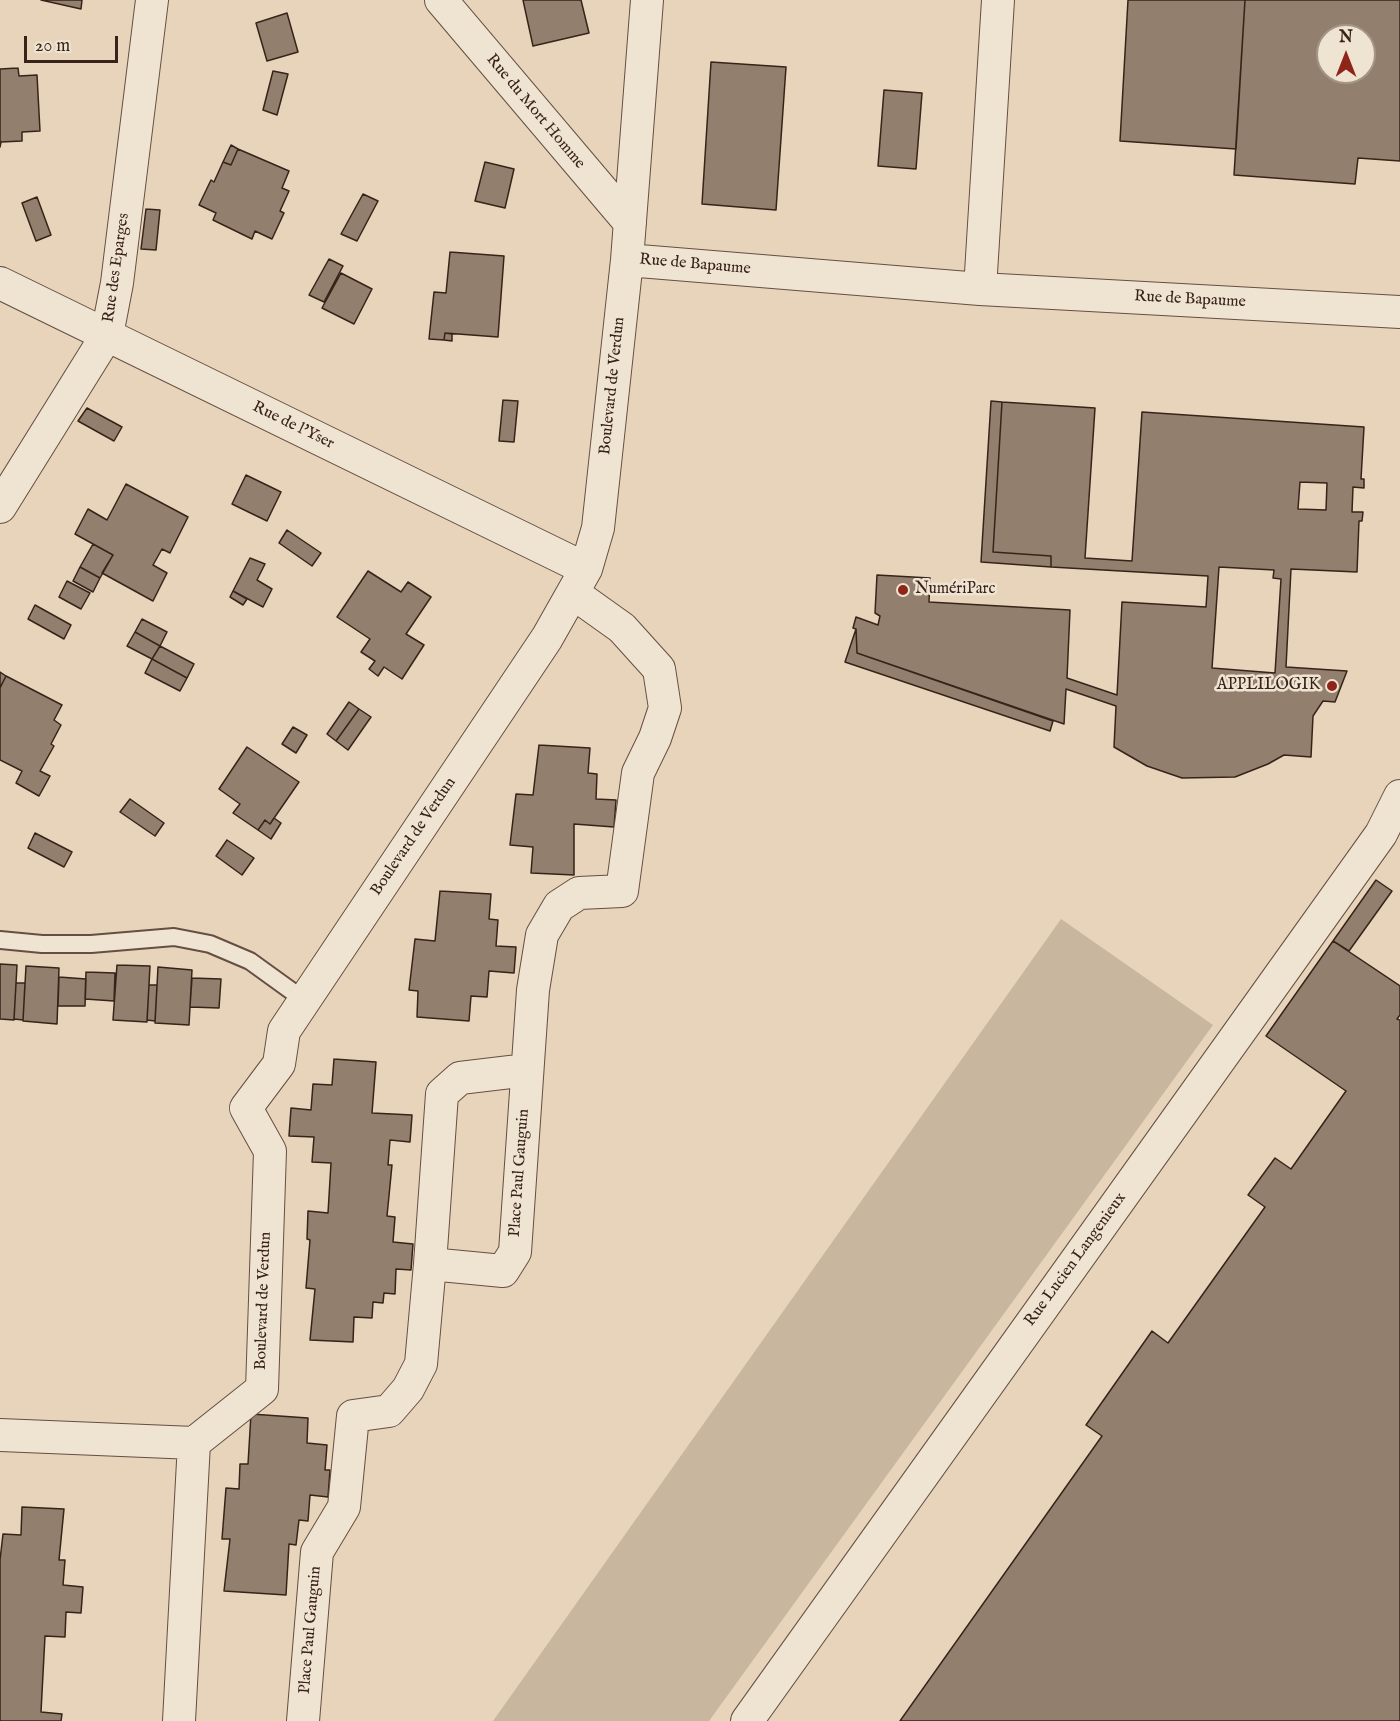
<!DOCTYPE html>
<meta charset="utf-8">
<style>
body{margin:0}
#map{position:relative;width:1400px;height:1721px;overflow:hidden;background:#e7d4ba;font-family:"IM FELL English",serif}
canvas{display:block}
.north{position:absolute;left:1316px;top:24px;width:60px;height:60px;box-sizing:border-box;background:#efe3d2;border:2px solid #a69688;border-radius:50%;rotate:0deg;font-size:16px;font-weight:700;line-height:24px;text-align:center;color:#38231a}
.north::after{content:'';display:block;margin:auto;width:21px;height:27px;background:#8f2418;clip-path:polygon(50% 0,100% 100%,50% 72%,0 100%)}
.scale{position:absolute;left:24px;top:36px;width:94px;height:27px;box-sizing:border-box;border:3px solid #38231a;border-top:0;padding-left:8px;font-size:18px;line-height:21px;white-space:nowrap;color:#38231a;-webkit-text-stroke:4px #efe3d2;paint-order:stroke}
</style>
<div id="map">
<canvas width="1400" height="1721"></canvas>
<div class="north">N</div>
<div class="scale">20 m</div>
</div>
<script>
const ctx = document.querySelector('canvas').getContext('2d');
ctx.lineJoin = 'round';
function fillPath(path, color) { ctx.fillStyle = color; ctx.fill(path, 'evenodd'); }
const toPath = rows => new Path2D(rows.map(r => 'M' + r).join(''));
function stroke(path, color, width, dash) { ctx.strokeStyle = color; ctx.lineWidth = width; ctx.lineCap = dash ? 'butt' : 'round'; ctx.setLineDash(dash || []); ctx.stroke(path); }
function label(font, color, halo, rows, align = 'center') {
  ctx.font = font + ' "IM FELL English",serif'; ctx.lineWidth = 5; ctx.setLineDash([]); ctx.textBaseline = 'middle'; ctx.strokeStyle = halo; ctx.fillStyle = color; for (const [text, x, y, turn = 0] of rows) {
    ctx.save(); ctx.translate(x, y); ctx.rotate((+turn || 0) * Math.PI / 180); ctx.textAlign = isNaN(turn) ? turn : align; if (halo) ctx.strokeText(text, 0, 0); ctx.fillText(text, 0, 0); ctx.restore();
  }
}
const green = toPath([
 [1061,919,1213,1025,709,1721,493,1721]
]);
const building = toPath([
 [41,0,82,0,81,9,41,0],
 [523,0,581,0,589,33,533,46,523,0],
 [1128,0,1245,0,1236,149,1120,141,1128,0],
 [1245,0,1400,0,1400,161,1358,158,1355,184,1234,175,1245,0],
 [1328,36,1364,36,1364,72,1328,72,1328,36],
 [287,13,298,52,267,61,256,23,287,13],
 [711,62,786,67,776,210,702,204,711,62],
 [18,68,19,76,37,75,40,131,22,132,22,141,1,142,0,147,0,69,18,68],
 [273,71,288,74,277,115,263,110,273,71],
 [884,90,922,93,916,169,878,166,884,90],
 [231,145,238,149,231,165,223,162,231,145],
 [238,149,289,171,282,188,289,191,280,211,284,213,272,239,255,231,252,239,213,220,216,213,199,205,211,180,214,182,223,162,231,165,238,149],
 [485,162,514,169,505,208,475,201,485,162],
 [363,194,378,201,357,241,341,234,363,194],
 [37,197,51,235,36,241,22,203,37,197],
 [146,209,160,210,156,250,141,249,146,209],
 [450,252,504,256,498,337,445,333,444,340,429,339,434,292,446,293,450,252],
 [329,259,343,266,324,302,309,295,329,259],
 [341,273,372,289,354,324,322,308,341,273],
 [445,333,452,334,452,341,444,340,445,333],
 [503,400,518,401,514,442,499,441,503,400],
 [991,401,1002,402,993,552,1051,556,1051,567,981,562,991,401],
 [1002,402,1095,408,1085,558,1132,561,1142,412,1364,427,1361,479,1364,479,1364,488,1353,487,1352,512,1363,512,1362,521,1359,521,1357,572,1291,569,1286,667,1347,671,1335,702,1323,701,1313,716,1311,757,1284,755,1268,764,1235,777,1182,778,1147,766,1114,747,1116,706,1066,689,1064,724,857,653,856,629,853,628,856,617,878,625,880,616,875,613,877,575,930,578,929,602,1070,610,1067,678,1117,695,1122,602,1206,607,1208,576,1051,567,1051,556,993,552,1002,402],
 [1300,482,1327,483,1326,510,1298,509,1300,482],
 [1219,567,1274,570,1273,578,1281,579,1275,673,1212,668,1219,567],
 [87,408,122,427,114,441,78,421,87,408],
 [246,475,281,492,267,521,232,504,246,475],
 [126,484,188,517,170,553,162,549,153,565,167,573,153,601,102,573,113,555,75,534,88,509,107,520,126,484],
 [287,530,321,553,312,566,279,543,287,530],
 [93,544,113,555,100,578,80,567,93,544],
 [250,558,265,564,257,580,272,589,263,607,233,591,250,558],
 [80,567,100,578,93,592,73,581,80,567],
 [368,571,401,592,408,582,431,597,406,634,424,645,402,679,384,667,378,676,369,669,375,661,361,652,370,639,337,617,368,571],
 [67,581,90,593,81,609,59,597,67,581],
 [233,591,247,599,243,605,230,597,233,591],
 [35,605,71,625,64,639,28,619,35,605],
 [142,619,167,632,160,646,135,632,142,619],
 [856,629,857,653,1053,721,1050,731,845,662,856,629],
 [135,632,160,646,152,659,127,646,135,632],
 [160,646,194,664,187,678,152,659,160,646],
 [152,659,187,678,180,691,145,673,152,659],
 [0,672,6,676,0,688,0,672],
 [6,676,62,705,54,720,61,725,51,744,54,746,40,771,50,776,39,796,16,783,22,771,0,760,0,688,6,676],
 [349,702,359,709,336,741,327,734,349,702],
 [359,709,371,717,348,750,336,741,359,709],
 [293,727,307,735,296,753,282,744,293,727],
 [539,745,590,748,588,773,597,774,596,799,616,800,614,827,574,824,574,875,531,873,533,847,510,845,516,794,533,795,539,745],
 [247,747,299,782,270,824,265,820,258,830,233,813,240,804,219,789,247,747],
 [130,799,164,823,155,836,120,812,130,799],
 [274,818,281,823,271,839,258,830,265,820,270,824,274,818],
 [35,833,72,852,64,867,28,848,35,833],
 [227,840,254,858,242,875,216,856,227,840],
 [1376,880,1392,891,1349,951,1333,941,1376,880],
 [440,891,491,894,489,919,498,920,496,946,516,947,514,973,489,971,487,997,471,996,469,1021,417,1017,418,991,409,990,415,939,435,941,440,891],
 [1333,941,1400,986,1400,1015,1397,1019,1400,1020,1400,1721,900,1721,1102,1436,1086,1425,1152,1331,1168,1343,1265,1207,1248,1195,1275,1158,1291,1169,1346,1091,1266,1036,1333,941],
 [0,964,17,965,14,1020,0,1019,0,964],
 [117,965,150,966,147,1022,113,1020,117,965],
 [26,966,59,968,57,1024,23,1021,26,966],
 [158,967,192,970,189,1025,155,1023,158,967],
 [86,972,115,973,114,1001,85,999,86,972],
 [59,977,86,979,85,1006,58,1006,59,977],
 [192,978,221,979,219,1008,190,1007,192,978],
 [16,983,25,983,23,1020,14,1019,16,983],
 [149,985,157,985,155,1021,147,1020,149,985],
 [334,1059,376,1062,372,1113,412,1115,410,1142,390,1140,388,1165,392,1165,387,1216,395,1217,393,1242,413,1244,411,1270,396,1269,395,1294,384,1293,383,1303,373,1302,372,1318,354,1317,353,1342,310,1340,315,1289,306,1288,310,1240,307,1239,308,1211,328,1213,331,1163,312,1162,314,1137,289,1136,291,1108,311,1110,313,1084,332,1085,334,1059],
 [251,1414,308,1418,307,1443,327,1445,325,1470,330,1470,328,1497,310,1495,308,1521,299,1520,296,1545,289,1544,286,1595,224,1591,230,1539,222,1539,226,1488,239,1489,240,1464,248,1464,251,1414],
 [22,1507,64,1509,59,1560,65,1560,63,1585,83,1587,81,1613,66,1612,65,1637,45,1636,41,1712,62,1714,61,1721,0,1721,0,1560,3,1534,21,1535,22,1507]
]);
const lane = toPath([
 [0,940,42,944,91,944,174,937,210,944,250,961,304,1000]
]);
const street = toPath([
 [441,0,630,223],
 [627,260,980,289,1400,312],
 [0,283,586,569],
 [980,289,998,0],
 [0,507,107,335,117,283,152,0],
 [430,1264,442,1094,460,1078,527,1070],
 [0,1435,194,1443,262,1389,270,1151,246,1108,279,1064,284,1031,547,638,586,569,598,528,627,260,647,0],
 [179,1721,194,1443],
 [303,1721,317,1552,344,1507,353,1416,389,1411,408,1389,421,1364,430,1264,503,1271,515,1252,533,990,542,935,559,906,579,893,622,891,638,773,655,738,665,708,659,669,622,628,573,593],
 [747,1721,1381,834,1400,796]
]);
const markers = [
 [903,590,6,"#8f2418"],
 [1332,686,6,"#8f2418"]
];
const streetNames = [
 ["Rue du Mort Homme",535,112,50],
 ["Rue de Bapaume",695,265,5],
 ["Rue des Eparges",117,268,-82],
 ["Rue de Bapaume",1190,300,3],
 ["Boulevard de Verdun",613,386,-84],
 ["Rue de l'Yser",293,426,26],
 ["Boulevard de Verdun",414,837,-56],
 ["Place Paul Gauguin",520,1173,-86],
 ["Rue Lucien Langenieux",1076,1260,-54],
 ["Boulevard de Verdun",264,1301,-88],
 ["Place Paul Gauguin",311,1630,-85]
];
const poiNames = [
 ["NumériParc",915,590],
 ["APPLILOGIK",1320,686,"right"]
];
fillPath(green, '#c9b69f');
fillPath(building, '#937f6d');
stroke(building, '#38231a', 1.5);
stroke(lane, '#644f42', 20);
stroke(street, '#644f42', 34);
stroke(lane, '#efe3d2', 16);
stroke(street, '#efe3d2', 32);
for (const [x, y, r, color] of markers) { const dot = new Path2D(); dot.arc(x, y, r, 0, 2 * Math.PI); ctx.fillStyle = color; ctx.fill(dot); stroke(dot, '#efe3d2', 2); }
label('16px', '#38231a', '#efe3d2', streetNames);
label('16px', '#38231a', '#efe3d2', poiNames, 'left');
</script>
